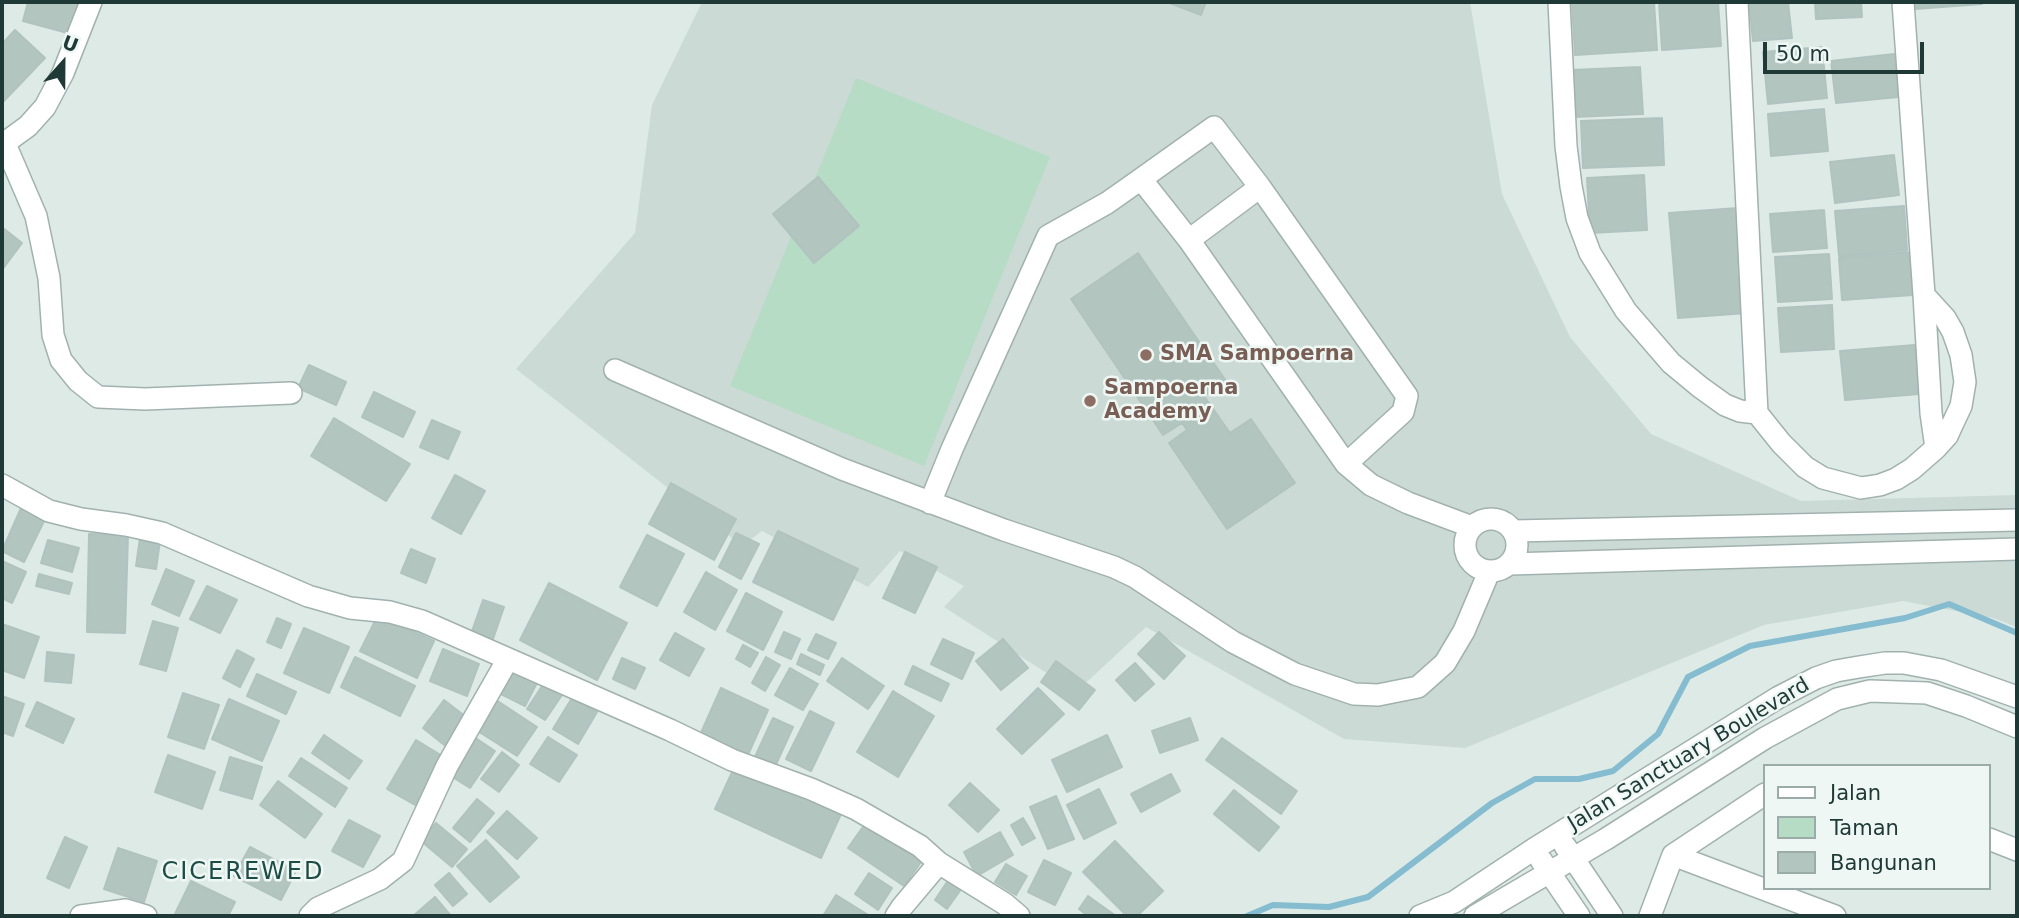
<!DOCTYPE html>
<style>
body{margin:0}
#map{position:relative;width:2019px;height:918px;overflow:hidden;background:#deeae6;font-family:"DejaVu Sans",sans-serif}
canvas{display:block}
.frame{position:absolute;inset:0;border:4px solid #1f3a36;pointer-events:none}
.legend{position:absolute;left:1763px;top:764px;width:228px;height:126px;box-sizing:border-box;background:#eef7f3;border:2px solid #9baba7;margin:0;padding:9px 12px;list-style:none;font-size:21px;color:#1f3a36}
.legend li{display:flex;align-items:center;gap:14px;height:35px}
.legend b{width:35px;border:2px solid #9baba7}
.north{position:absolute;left:28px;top:28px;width:70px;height:70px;-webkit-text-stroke:5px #eef7f3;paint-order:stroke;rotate:21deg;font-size:19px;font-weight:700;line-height:28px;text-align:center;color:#1f3a36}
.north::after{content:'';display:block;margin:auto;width:24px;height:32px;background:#1f3a36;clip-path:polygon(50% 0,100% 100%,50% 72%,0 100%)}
.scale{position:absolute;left:1763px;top:42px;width:161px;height:32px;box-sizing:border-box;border:4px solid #1f3a36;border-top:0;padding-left:9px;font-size:21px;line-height:24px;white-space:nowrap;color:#1f3a36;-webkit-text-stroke:5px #eef7f3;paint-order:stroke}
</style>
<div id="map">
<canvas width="2019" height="918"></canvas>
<div class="frame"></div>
<ul class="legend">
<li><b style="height:9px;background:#fff"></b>Jalan</li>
<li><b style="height:19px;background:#b6dcc5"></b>Taman</li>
<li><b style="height:19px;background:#b3c5bf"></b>Bangunan</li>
</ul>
<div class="north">U</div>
<div class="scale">50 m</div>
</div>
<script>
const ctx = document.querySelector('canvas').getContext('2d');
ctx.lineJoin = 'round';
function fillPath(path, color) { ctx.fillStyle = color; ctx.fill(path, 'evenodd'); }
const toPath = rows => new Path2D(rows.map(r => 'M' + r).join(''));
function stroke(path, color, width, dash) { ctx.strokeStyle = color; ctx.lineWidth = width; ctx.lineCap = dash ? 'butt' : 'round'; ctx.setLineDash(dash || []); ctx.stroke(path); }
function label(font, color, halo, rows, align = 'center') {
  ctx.font = font + ' "DejaVu Sans",sans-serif'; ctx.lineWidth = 5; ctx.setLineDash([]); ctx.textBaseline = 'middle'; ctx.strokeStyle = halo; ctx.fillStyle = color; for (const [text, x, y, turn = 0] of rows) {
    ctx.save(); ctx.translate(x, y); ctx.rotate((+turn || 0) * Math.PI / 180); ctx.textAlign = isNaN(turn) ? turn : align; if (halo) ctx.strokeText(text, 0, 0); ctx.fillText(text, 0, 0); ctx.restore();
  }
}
const built = toPath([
 [702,2,1470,2,1502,194,1570,337,1651,434,1801,501,2017,495,2017,627,1993,618,1903,601,1764,625,1465,748,1344,739,1146,627,1076,692,944,607,964,586,900,551,868,587,762,531,742,546,516,369,635,233,652,105]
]);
const green = toPath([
 [856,78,1050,157,924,466,730,386]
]);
const stream = toPath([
 [1247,916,1273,905,1329,907,1368,897,1492,803,1535,779,1579,779,1613,771,1658,734,1688,677,1750,646,1905,618,1949,604,2017,633]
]);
const building = toPath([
 [28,2,84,2,75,35,23,21,28,2],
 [1167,2,1206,2,1201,15,1167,2],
 [1572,2,1654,2,1657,50,1575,55,1572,2],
 [1659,2,1718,2,1721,46,1662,50,1659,2],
 [1749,2,1788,2,1792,38,1753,41,1749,2],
 [1815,2,1861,2,1862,17,1816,19,1815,2],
 [1915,2,1982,2,1982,4,1915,9,1915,2],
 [15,30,45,58,2,103,2,44,15,30],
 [1822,47,1827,98,1768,104,1763,52,1822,47],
 [1894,54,1898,97,1836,103,1831,61,1894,54],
 [1640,67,1643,114,1574,117,1572,70,1640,67],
 [1824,109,1828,151,1771,156,1768,114,1824,109],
 [1662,118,1664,165,1583,168,1581,121,1662,118],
 [1894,155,1899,195,1835,203,1830,162,1894,155],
 [1644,175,1647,230,1590,233,1587,178,1644,175],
 [818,177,859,226,814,263,773,214,818,177],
 [1904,206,1907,250,1839,256,1835,211,1904,206],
 [1738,208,1747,313,1678,318,1669,213,1738,208],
 [1824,210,1827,248,1773,252,1770,214,1824,210],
 [3,228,22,243,2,270,2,230,3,228],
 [1909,252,1913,295,1842,300,1839,258,1909,252],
 [1138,253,1226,381,1204,396,1230,433,1251,419,1295,483,1227,529,1169,443,1187,430,1182,423,1163,435,1071,299,1138,253],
 [1829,254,1832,299,1778,302,1775,257,1829,254],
 [1832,305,1834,349,1781,352,1778,308,1832,305],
 [1915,345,1919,394,1845,400,1840,351,1915,345],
 [309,365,346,382,336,405,298,388,309,365],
 [374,392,415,412,403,437,362,417,374,392],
 [334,418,410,464,386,501,311,456,334,418],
 [432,420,460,432,448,459,420,447,432,420],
 [455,475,485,491,461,534,432,518,455,475],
 [671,483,736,519,714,560,649,524,671,483],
 [21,508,45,519,24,562,2,551,21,508],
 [778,531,858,569,833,620,753,582,778,531],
 [736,533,759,544,741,579,719,567,736,533],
 [89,534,128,535,125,633,87,632,89,534],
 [647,535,684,554,657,606,620,587,647,535],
 [140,538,160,541,156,569,136,566,140,538],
 [48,540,79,548,72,572,41,563,48,540],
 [411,549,435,559,426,583,401,573,411,549],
 [905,552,937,567,915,613,883,598,905,552],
 [2,561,26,572,12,603,2,598,2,561],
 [166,569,194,581,179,616,152,604,166,569],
 [706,572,737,590,715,630,684,612,706,572],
 [39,574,72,583,69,594,36,586,39,574],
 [549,583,627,623,597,680,520,640,549,583],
 [207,586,237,600,220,633,190,619,207,586],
 [746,593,782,612,763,650,727,631,746,593],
 [483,600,504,607,492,642,471,634,483,600],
 [378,615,434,641,417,678,360,651,378,615],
 [277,618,291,624,281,648,267,642,277,618],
 [153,621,178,628,166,671,140,664,153,621],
 [2,624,39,637,24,678,2,670,2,624],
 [304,628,349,647,329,693,284,673,304,628],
 [784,632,800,639,791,659,775,652,784,632],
 [1159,632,1185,656,1164,679,1138,654,1159,632],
 [675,633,704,649,689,676,660,660,675,633],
 [816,634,836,643,828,659,808,650,816,634],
 [943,639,974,653,962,679,931,664,943,639],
 [1003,639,1028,668,1001,690,976,661,1003,639],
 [743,645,758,653,750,667,736,659,743,645],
 [443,649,479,664,467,696,430,681,443,649],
 [237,650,254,659,240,687,223,678,237,650],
 [47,652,74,655,71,683,45,681,47,652],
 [801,654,824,665,820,675,797,664,801,654],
 [355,657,415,686,400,716,341,687,355,657],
 [766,657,780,665,765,691,752,683,766,657],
 [622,658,645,668,635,689,613,679,622,658],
 [842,658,884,686,868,709,827,681,842,658],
 [1056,661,1095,690,1079,710,1041,682,1056,661],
 [1135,663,1154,684,1135,701,1116,680,1135,663],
 [511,665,539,679,525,706,497,692,511,665],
 [913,666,949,684,941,701,905,684,913,666],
 [790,668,818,684,803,710,775,695,790,668],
 [257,674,296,692,286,714,247,696,257,674],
 [544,683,562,695,545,720,527,709,544,683],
 [721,688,768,710,747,757,700,735,721,688],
 [1038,688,1064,714,1022,754,997,729,1038,688],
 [893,691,934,716,898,777,857,752,893,691],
 [183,693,219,705,204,749,168,737,183,693],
 [2,696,24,704,13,736,2,732,2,696],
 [493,698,537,727,517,756,473,728,493,698],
 [572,698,597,712,578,744,553,729,572,698],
 [229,699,279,721,262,761,212,739,229,699],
 [444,700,470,720,448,748,423,728,444,700],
 [37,702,74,719,63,743,26,726,37,702],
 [810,711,834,723,811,771,786,759,810,711],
 [773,718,793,727,773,771,753,761,773,718],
 [1190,718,1198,740,1160,753,1152,731,1190,718],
 [324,735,362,761,349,779,312,753,324,735],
 [471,735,495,751,470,788,446,773,471,735],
 [1107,735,1122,767,1067,792,1052,760,1107,735],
 [548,737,577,755,559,782,530,764,548,737],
 [1222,738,1297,791,1281,814,1206,760,1222,738],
 [416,740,444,757,415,805,387,789,416,740],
 [502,752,519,765,499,792,481,779,502,752],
 [168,755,215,772,202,809,155,792,168,755],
 [230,757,262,767,252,799,220,790,230,757],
 [301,758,347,788,335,807,289,776,301,758],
 [735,766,841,814,821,858,715,809,735,766],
 [1171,774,1180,791,1141,812,1131,794,1171,774],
 [278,781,322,814,305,838,260,805,278,781],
 [970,783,999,810,978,832,949,805,970,783],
 [1099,789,1116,823,1084,839,1067,805,1099,789],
 [1234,790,1279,827,1259,851,1214,814,1234,790],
 [1056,796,1074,839,1048,849,1030,807,1056,796],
 [477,799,494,813,470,842,453,828,477,799],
 [507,811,537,838,517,859,487,832,507,811],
 [1023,818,1035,838,1022,845,1011,825,1023,818],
 [349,820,380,836,363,867,332,851,349,820],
 [436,823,467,849,452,867,421,841,436,823],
 [865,824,921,862,904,886,848,848,865,824],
 [1000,832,1013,855,977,876,964,852,1000,832],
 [65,837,87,847,69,888,47,878,65,837],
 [486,840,519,877,490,902,457,866,486,840],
 [1115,841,1163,891,1137,916,1127,916,1083,872,1115,841],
 [250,847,296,871,281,900,234,876,250,847],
 [118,848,157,861,144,902,104,889,118,848],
 [1044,860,1071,873,1055,905,1028,892,1044,860],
 [1006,864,1027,876,1016,895,995,882,1006,864],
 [449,873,467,894,453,906,435,885,449,873],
 [869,873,892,888,878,910,855,894,869,873],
 [951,876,964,885,947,909,935,900,951,876],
 [191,881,235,902,228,916,174,916,191,881],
 [836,895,870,916,823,916,836,895],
 [1088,896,1116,916,1088,916,1079,909,1088,896],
 [435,897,451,916,413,916,435,897]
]);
const minor = toPath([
 [1559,2,1566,146,1571,186,1577,218,1590,253,1626,311,1671,363,1700,387,1725,405,1740,411,1757,413],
 [1737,2,1757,413,1781,443,1805,467,1823,478,1861,488,1880,485,1896,479,1912,469,1936,448,1931,413,1924,295,1903,2],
 [5,144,36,216,49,278,53,335,61,360,78,381,98,397,145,399,291,393],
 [2,145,28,126,45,107,63,73,91,2],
 [1189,240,1260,187],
 [1924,295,1945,318,1953,332,1961,355,1965,382,1961,406,1953,423,1947,436,1936,448],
 [615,370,842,469,1004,530,1114,567,1135,577,1233,642,1295,674,1354,694,1378,695,1418,687,1445,663,1464,631,1489,572],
 [1346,464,1403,412,1407,396,1260,187,1214,127,1141,179,1189,240,1346,464,1371,485,1408,503,1472,527],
 [2,485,49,511,81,519,126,525,162,533,308,596,350,608,390,612,422,621,670,730,732,760,811,789,856,809,920,846,939,863,1005,904,1019,916],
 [930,503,952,449,1048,236,1107,203,1141,179],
 '1465 545a26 26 0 1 1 52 0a26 26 0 1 1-52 0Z',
 [1514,531,2017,520],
 [1510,564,2017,549],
 [1989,839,2017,850],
 [1565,846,1612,916],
 [1673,855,1835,916],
 [1541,860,1579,916],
 [81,916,126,910,146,916],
 [310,916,318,908,380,879,403,861,447,766,508,659],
 [896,916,902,907,939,863],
 [1420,916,1454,902,1534,849,1779,697,1816,678,1836,671,1859,667,1885,663,1904,663,1941,670,2017,697],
 [1475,916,1606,839,1765,738,1837,699,1870,691,1927,693,1966,706,2017,727],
 [1650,916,1673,855,1765,794]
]);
const markers = [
 [1146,355,7,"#8d6e63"],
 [1090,401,7,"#8d6e63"]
];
const educationNames = [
 ["SMA Sampoerna",1160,355],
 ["Sampoerna",1104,389],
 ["Academy",1104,413]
];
const streetNames = [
 ["Jalan Sanctuary Boulevard",1689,755,-31]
];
const quarterNames = [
 ["CICEREWED",243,873]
];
fillPath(built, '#ccdad5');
fillPath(green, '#b6dcc5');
stroke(stream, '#85bcd0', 6);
fillPath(building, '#b3c5bf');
stroke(building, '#b1c3be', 2);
stroke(minor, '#a1b2ae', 24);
stroke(minor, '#fff', 21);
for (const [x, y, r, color] of markers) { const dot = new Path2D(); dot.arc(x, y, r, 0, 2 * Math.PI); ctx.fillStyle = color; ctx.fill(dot); stroke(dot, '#eef7f3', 2.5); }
label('bold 21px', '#785e54', '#eef7f3', educationNames, 'left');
label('21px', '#1f3a36', '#eef7f3', streetNames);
ctx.letterSpacing = '2px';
label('24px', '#1c4c45', '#eef7f3', quarterNames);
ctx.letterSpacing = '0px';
</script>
